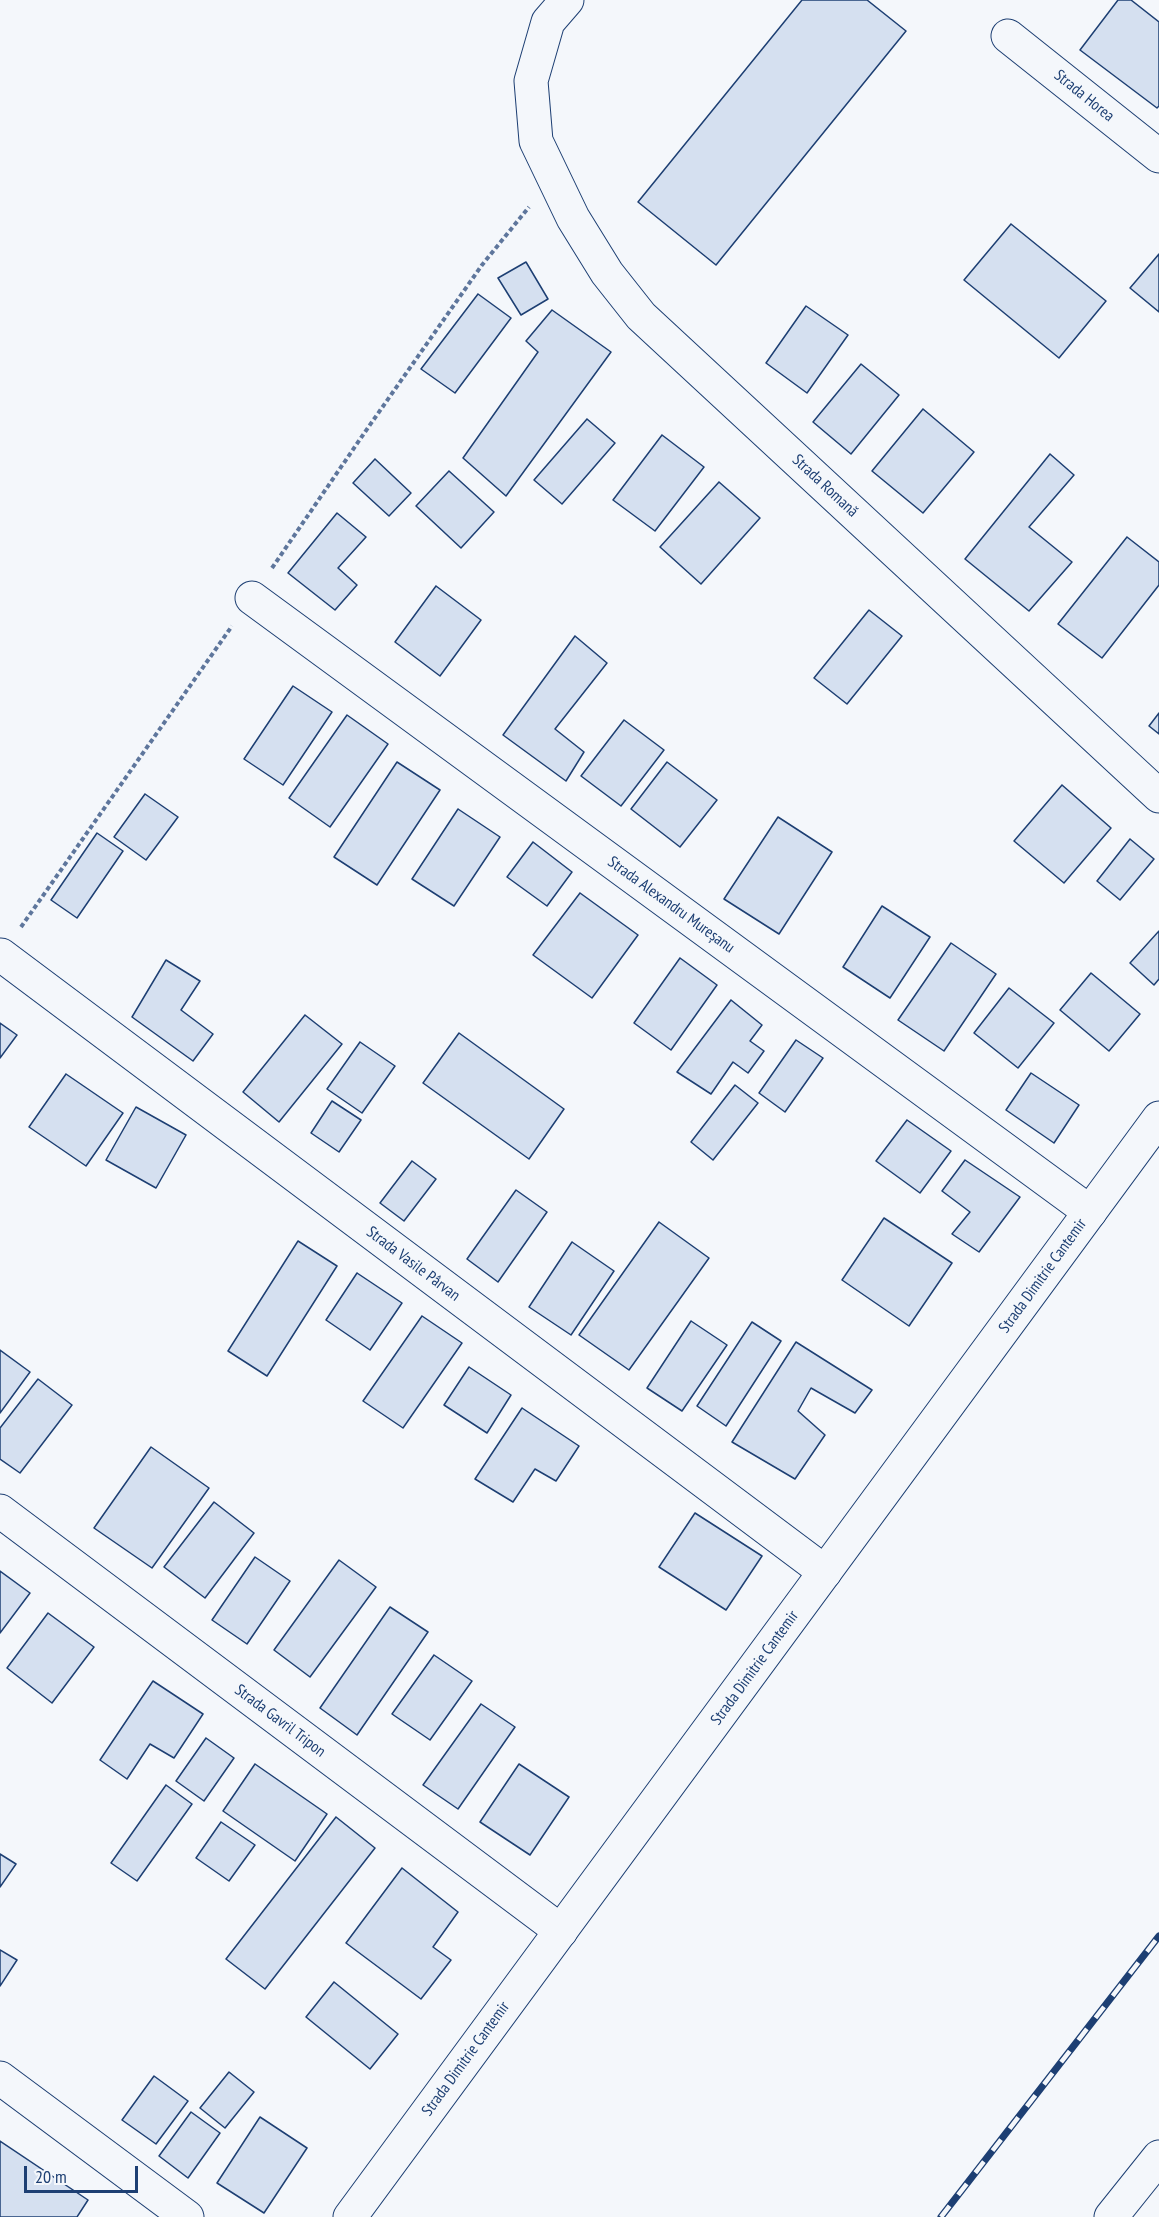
<!DOCTYPE html>
<meta charset="utf-8">
<style>
body{margin:0}
#map{position:relative;width:1159px;height:2217px;overflow:hidden;background:#f4f7fb;font-family:"PT Sans Narrow",sans-serif}
canvas{display:block}
.scale{position:absolute;left:24px;top:2166px;width:114px;height:27px;box-sizing:border-box;border:3px solid #1d3f73;border-top:0;padding-left:8px;font-size:18px;line-height:21px;white-space:nowrap;color:#1d3f73;-webkit-text-stroke:4px #f4f7fb;paint-order:stroke}
</style>
<div id="map">
<canvas width="1159" height="2217"></canvas>
<div class="scale">20 m</div>
</div>
<script>
const ctx = document.querySelector('canvas').getContext('2d');
ctx.lineJoin = 'round';
function fillPath(path, color) { ctx.fillStyle = color; ctx.fill(path, 'evenodd'); }
const toPath = rows => new Path2D(rows.map(r => 'M' + r).join(''));
function stroke(path, color, width, dash) { ctx.strokeStyle = color; ctx.lineWidth = width; ctx.lineCap = dash ? 'butt' : 'round'; ctx.setLineDash(dash || []); ctx.stroke(path); }
function label(font, color, halo, rows, align = 'center') {
  ctx.font = font + ' "PT Sans Narrow",sans-serif'; ctx.lineWidth = 4.5; ctx.setLineDash([]); ctx.textBaseline = 'middle'; ctx.strokeStyle = halo; ctx.fillStyle = color; for (const [text, x, y, turn = 0] of rows) {
    ctx.save(); ctx.translate(x, y); ctx.rotate((+turn || 0) * Math.PI / 180); ctx.textAlign = isNaN(turn) ? turn : align; if (halo) ctx.strokeText(text, 0, 0); ctx.fillText(text, 0, 0); ctx.restore();
  }
}
const building = toPath([
 [802,0,867,0,906,31,716,265,638,202,802,0],
 [1118,0,1131,0,1159,22,1159,106,1157,108,1080,50,1118,0],
 [1011,224,1106,301,1059,358,964,280,1011,224],
 [1159,254,1159,312,1130,288,1159,254],
 [526,262,548,299,521,315,498,278,526,262],
 [478,294,511,318,455,393,421,369,478,294],
 [806,306,848,335,807,393,766,363,806,306],
 [552,310,611,352,506,496,463,458,538,352,526,341,552,310],
 [861,364,899,395,851,454,813,422,861,364],
 [923,409,974,452,923,513,872,471,923,409],
 [587,419,615,443,562,504,534,480,587,419],
 [662,435,704,467,655,531,613,500,662,435],
 [1050,454,1074,475,1029,527,1072,562,1029,611,965,559,1050,454],
 [375,459,411,493,389,516,353,483,375,459],
 [449,471,494,512,461,548,416,506,449,471],
 [719,482,760,518,701,584,660,547,719,482],
 [337,513,366,537,338,568,357,585,335,610,288,573,337,513],
 [1127,537,1159,562,1159,585,1102,658,1058,624,1127,537],
 [436,586,481,620,440,676,395,642,436,586],
 [869,610,902,636,847,704,814,678,869,610],
 [575,636,607,663,555,729,584,752,566,781,503,735,575,636],
 [293,686,332,712,283,785,244,759,293,686],
 [1159,713,1159,734,1149,726,1159,713],
 [347,715,388,744,330,827,289,798,347,715],
 [624,720,664,750,621,806,581,776,624,720],
 [397,762,440,790,377,885,334,857,397,762],
 [667,762,717,800,680,847,631,809,667,762],
 [1062,785,1111,828,1064,883,1014,841,1062,785],
 [145,794,178,817,146,860,114,837,145,794],
 [458,809,500,837,454,906,412,879,458,809],
 [778,817,832,852,779,934,724,899,778,817],
 [97,833,123,851,77,918,51,900,97,833],
 [1130,839,1154,859,1120,900,1097,881,1130,839],
 [533,842,572,872,547,906,507,877,533,842],
 [580,893,638,935,592,998,533,955,580,893],
 [882,906,930,937,890,998,843,967,882,906],
 [1159,931,1159,979,1154,985,1130,963,1159,931],
 [951,943,996,974,944,1051,898,1020,951,943],
 [680,958,717,985,671,1050,634,1023,680,958],
 [166,960,200,981,181,1010,213,1034,193,1061,132,1017,166,960],
 [1091,973,1140,1014,1109,1051,1060,1010,1091,973],
 [1009,988,1054,1023,1018,1068,974,1033,1009,988],
 [731,1000,762,1025,750,1041,764,1051,748,1073,733,1062,711,1094,677,1072,731,1000],
 [305,1015,342,1044,279,1122,243,1092,305,1015],
 [0,1023,17,1035,0,1058,0,1023],
 [459,1033,564,1109,529,1159,423,1083,459,1033],
 [796,1040,823,1058,785,1112,759,1093,796,1040],
 [360,1042,395,1066,362,1113,327,1089,360,1042],
 [1031,1073,1079,1105,1054,1143,1006,1110,1031,1073],
 [66,1074,123,1113,86,1166,29,1127,66,1074],
 [735,1085,758,1103,713,1160,691,1142,735,1085],
 [332,1101,361,1120,339,1152,311,1133,332,1101],
 [136,1107,186,1135,156,1188,106,1160,136,1107],
 [907,1120,951,1151,920,1193,876,1161,907,1120],
 [965,1160,1020,1197,979,1252,952,1234,970,1212,942,1191,965,1160],
 [412,1161,436,1179,404,1221,380,1203,412,1161],
 [516,1190,547,1212,498,1282,467,1259,516,1190],
 [884,1218,952,1263,909,1326,842,1280,884,1218],
 [659,1222,709,1258,629,1370,579,1335,659,1222],
 [298,1241,337,1266,267,1376,228,1351,298,1241],
 [572,1242,614,1271,571,1335,529,1307,572,1242],
 [357,1273,402,1303,370,1350,326,1320,357,1273],
 [422,1316,462,1343,403,1428,363,1401,422,1316],
 [691,1321,727,1345,682,1411,647,1388,691,1321],
 [752,1322,781,1341,726,1426,697,1406,752,1322],
 [796,1342,872,1390,855,1413,811,1388,798,1411,825,1435,795,1479,732,1442,796,1342],
 [0,1350,30,1372,0,1413,0,1350],
 [469,1367,511,1395,487,1433,444,1405,469,1367],
 [38,1379,72,1405,20,1473,0,1459,0,1428,38,1379],
 [522,1408,579,1446,556,1481,535,1469,513,1502,475,1479,522,1408],
 [151,1447,209,1488,152,1568,94,1528,151,1447],
 [214,1502,254,1533,205,1598,164,1567,214,1502],
 [695,1513,762,1556,726,1610,659,1567,695,1513],
 [255,1557,290,1581,247,1644,212,1620,255,1557],
 [339,1560,376,1587,310,1677,274,1650,339,1560],
 [0,1571,30,1593,0,1633,0,1571],
 [390,1607,428,1632,357,1735,320,1708,390,1607],
 [48,1613,94,1647,52,1703,7,1668,48,1613],
 [434,1655,472,1681,430,1740,392,1714,434,1655],
 [153,1681,203,1714,174,1758,150,1744,127,1779,100,1760,153,1681],
 [481,1704,515,1727,458,1809,423,1785,481,1704],
 [206,1738,234,1758,204,1801,176,1781,206,1738],
 [255,1764,327,1814,295,1861,223,1811,255,1764],
 [519,1764,569,1797,530,1855,480,1822,519,1764],
 [166,1785,192,1804,137,1881,111,1863,166,1785],
 [336,1817,375,1848,265,1989,226,1959,336,1817],
 [221,1822,255,1845,229,1881,196,1858,221,1822],
 [0,1854,16,1864,0,1887,0,1854],
 [402,1868,458,1912,433,1947,451,1960,421,1999,346,1943,402,1868],
 [0,1950,17,1960,0,1986,0,1950],
 [334,1982,398,2034,370,2069,306,2017,334,1982],
 [229,2072,254,2092,225,2128,200,2108,229,2072],
 [154,2076,188,2101,156,2144,122,2120,154,2076],
 [191,2112,220,2133,188,2178,159,2156,191,2112],
 [260,2117,307,2148,264,2213,217,2183,260,2117],
 [0,2141,88,2200,77,2217,0,2217,0,2141]
]);
const path = toPath([
 [272,568,365,432,482,265,529,207],
 [21,927,232,626]
]);
const street = toPath([
 [567,0,548,22,531,81,536,141,573,218,607,273,641,316,1159,796],
 [1008,36,1159,156],
 [252,598,1090,1212],
 [1,955,825,1572],
 [0,1511,561,1931],
 [0,2078,187,2217]
]);
const secondary = toPath([
 [350,2217,1159,1118],
 [1111,2217,1159,2157]
]);
const rail = toPath([
 [941,2217,1159,1936]
]);
const streetNames = [
 ["Strada Horea",1084,96,39],
 ["Strada Romană",825,486,43],
 ["Strada Alexandru Mureșanu",671,905,36],
 ["Strada Vasile Pârvan",413,1264,37],
 ["Strada Dimitrie Cantemir",1043,1276,-54],
 ["Strada Dimitrie Cantemir",755,1668,-54],
 ["Strada Gavril Tripon",280,1721,37],
 ["Strada Dimitrie Cantemir",466,2059,-54]
];
fillPath(building, '#d5e0f0');
stroke(building, '#1d3f73', 1.5);
stroke(street, '#1d3f73', 35);
stroke(secondary, '#1d3f73', 35);
stroke(path, '#5e769c', 4, [4.5, 3]);
stroke(street, '#f4f7fb', 33);
stroke(secondary, '#f4f7fb', 33);
stroke(rail, '#1d3f73', 7);
stroke(rail, '#f4f7fb', 4.5, [14]);
label('16px', '#1d3f73', '#f4f7fb', streetNames);
</script>
